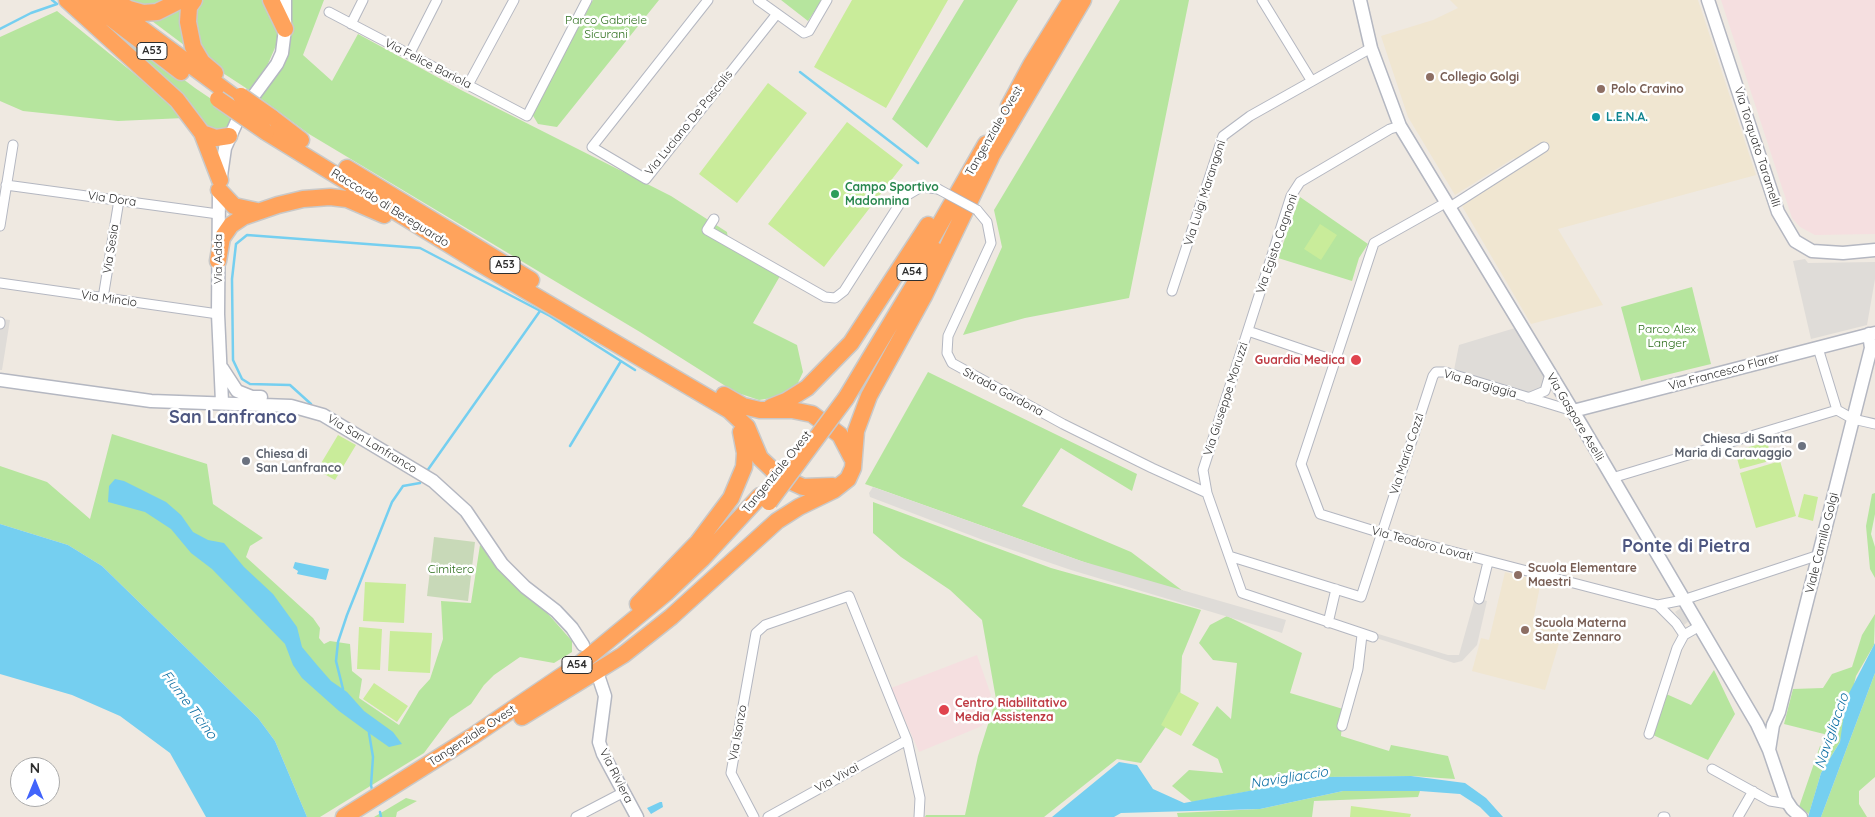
<!DOCTYPE html>
<style>
body{margin:0}
#map{position:relative;width:1875px;height:817px;overflow:hidden;background:#efe9e1;font-family:Quicksand,sans-serif}
canvas{display:block}
.north{position:absolute;left:10px;top:757px;width:50px;height:50px;box-sizing:border-box;background:#fff;border:1px solid #ababab;border-radius:50%;rotate:0deg;font-size:14px;font-weight:700;line-height:20px;text-align:center;color:#2e2e2e}
.north::after{content:'';display:block;margin:auto;width:18px;height:22px;background:#4264fb;clip-path:polygon(50% 0,100% 100%,50% 72%,0 100%)}
</style>
<div id="map">
<canvas width="1875" height="817"></canvas>
<div class="north">N</div>
</div>
<script>
const ctx = document.querySelector('canvas').getContext('2d');
ctx.lineJoin = 'round';
function fillPath(path, color) { ctx.fillStyle = color; ctx.fill(path, 'evenodd'); }
const toPath = rows => new Path2D(rows.map(r => 'M' + r).join(''));
function stroke(path, color, width, dash) { ctx.strokeStyle = color; ctx.lineWidth = width; ctx.lineCap = dash ? 'butt' : 'round'; ctx.setLineDash(dash || []); ctx.stroke(path); }
function label(font, color, halo, rows, align = 'center') {
  ctx.font = font + ' Quicksand,sans-serif'; ctx.lineWidth = 5; ctx.setLineDash([]); ctx.textBaseline = 'middle'; ctx.strokeStyle = halo; ctx.fillStyle = color; for (const [text, x, y, turn = 0] of rows) {
    ctx.save(); ctx.translate(x, y); ctx.rotate((+turn || 0) * Math.PI / 180); ctx.textAlign = isNaN(turn) ? turn : align; if (halo) ctx.strokeText(text, 0, 0); ctx.fillText(text, 0, 0); ctx.restore();
  }
}
const education = toPath([
 [1450,0,1698,0,1756,175,1558,229,1603,305,1531,324,1462,206,1520,168,1514,158,1455,195,1408,117,1381,36,1433,20,1458,8],
 [1505,572,1541,581,1533,621,1554,626,1562,633,1545,690,1472,671,1481,638,1489,640]
]);
const medical = toPath([
 [1721,0,1875,0,1875,234,1815,235,1800,227,1792,218],
 [977,655,991,695,982,726,919,752,891,688]
]);
const green = toPath([
 [122,0,173,0,145,7],
 [197,0,269,0,279,29,278,41,267,66,249,90,206,62,201,55,194,8],
 [292,0,324,0,303,55,332,81,358,34,461,90,671,196,727,232,729,247,780,276,753,323,797,345,803,372,797,385,778,397,759,400,735,392,640,332,309,134,260,98,291,30],
 [593,0,659,0,557,127,538,124,532,114],
 [781,0,822,0,808,21],
 [964,0,1018,0,927,148,892,119],
 [1120,0,1189,0,1129,298,1025,318,963,335,1002,247,994,210],
 [184,2,187,45,184,45,148,18],
 [82,3,195,88,235,115,225,133,210,132],
 [57,11,158,93,184,118,118,121,23,111,0,101,0,37],
 [1300,197,1368,244,1359,258,1352,281,1278,258],
 [1692,287,1711,364,1641,381,1621,307],
 [928,372,1137,474,1132,491,1061,448,1022,506,1131,552,1199,603,865,484],
 [112,434,207,464,213,504,263,538,250,546,246,557,313,618,320,628,319,638,324,644,330,641,350,644,352,671,362,679,359,698,399,725,419,691,430,679,443,639,441,601,471,603,480,545,484,549,491,561,549,615,572,641,572,652,554,663,520,657,494,675,484,685,471,704,450,718,424,753,320,817,307,817,275,741,258,718,102,566,68,545,0,524,0,466,47,482,90,519],
 [1875,493,1875,514,1871,534,1875,547,1875,578,1870,569,1866,526,1872,494],
 [873,502,1051,568,1201,610,1182,656,1180,700,1169,722,1141,763,1117,759,1044,817,925,817,926,815,965,815,978,756,996,699,982,620,950,590,901,557,873,533],
 [1875,614,1874,645,1856,676,1840,742,1821,773,1809,814,1799,807,1820,746,1832,749,1836,737,1784,724,1793,689,1823,688,1832,674,1852,667,1862,635],
 [1227,616,1302,653,1290,693,1343,709,1341,736,1389,751,1391,745,1448,756,1455,779,1411,776,1324,777,1192,802,1172,786,1189,770,1223,773,1218,759,1192,745,1217,706,1231,719,1237,663,1213,660,1199,643,1210,625],
 [1714,670,1735,714,1708,760,1653,735,1664,693,1691,705],
 [1875,673,1875,777,1859,791,1859,804,1867,817,1821,817],
 [1343,791,1420,791,1418,797,1314,801,1312,817,1178,817,1177,813,1260,809],
 [406,798,417,801,397,812,396,817,374,817]
]);
const cemetery = toPath([
 [434,537,475,542,468,601,427,596]
]);
const pitch = toPath([
 [852,0,948,0,886,108,814,67],
 [768,83,807,113,737,203,699,174],
 [847,122,903,165,824,267,768,224],
 [1320,224,1337,235,1321,260,1304,249],
 [338,435,356,445,335,480,317,470],
 [1767,442,1773,460,1740,469,1735,451],
 [1780,461,1796,516,1756,528,1740,473],
 [1804,494,1818,497,1813,521,1798,517],
 [365,582,406,584,404,623,363,621],
 [359,627,382,629,380,670,357,669],
 [390,631,432,633,430,673,388,671],
 [374,683,408,706,397,722,363,699],
 [1179,692,1199,703,1181,736,1161,725],
 [1351,806,1411,814,1410,817,1350,817]
]);
const plaza = toPath([
 [1805,259,1808,263,1875,262,1875,279,1867,325,1811,339,1793,261],
 [0,319,10,320,2,370,0,370],
 [1515,328,1547,379,1544,386,1536,392,1525,393,1454,370,1459,345],
 [873,487,1081,561,1286,620,1282,633,1071,570,983,540,870,497,869,493],
 [1475,598,1487,601,1477,645,1462,661,1454,663,1373,637,1375,633,1448,655,1459,655],
 [1681,608,1689,621,1684,625,1675,612]
]);
const water = toPath([
 [115,479,124,481,166,502,181,515,193,532,208,540,224,543,244,567,273,594,297,627,302,647,317,665,331,681,347,692,364,711,393,732,402,744,389,747,369,733,339,711,302,678,293,665,285,644,212,569,191,553,171,529,145,512,108,502,109,486],
 [0,524,68,545,102,566,258,718,275,741,307,817,206,817,170,753,120,716,72,695,0,674],
 [295,562,329,569,326,580,297,574,298,571,293,568],
 [1875,643,1875,673,1821,817,1808,817,1821,773,1840,742,1846,699],
 [1119,762,1137,765,1153,789,1184,803,1324,777,1411,776,1465,783,1486,798,1503,817,1490,817,1480,807,1460,794,1420,791,1343,791,1260,809,1121,813,1114,817,1052,817],
 [660,802,662,802,663,807,651,814,647,808]
]);
const stream = toPath([
 [0,29,31,13,57,4,52,0],
 [800,72,918,163],
 [311,404,290,385,250,384,242,379,233,360,232,279,236,244,247,235,420,248,550,316,635,370],
 [570,446,621,361],
 [427,471,540,311],
 [343,689,336,661,338,642,347,615,392,502,403,486,420,483],
 [369,733,373,757,371,785,372,790],
 [380,812,381,817]
]);
const street = toPath([
 [708,0,592,147,646,179,776,15],
 [758,0,804,33,809,31,827,0],
 [1262,0,1311,80],
 [329,12,527,116,587,0],
 [351,24,363,0],
 [410,53,437,0],
 [468,85,514,0],
 [6,185,218,214],
 [1447,202,1374,243,1301,464,1320,514,1381,533,1658,605,1683,600,1819,555],
 [1450,207,1544,147],
 [977,210,987,222,991,243,948,336,947,353,952,363,1063,424,1152,468,1207,493],
 [714,219,707,230,825,297,835,298,844,291,904,197,921,187,938,189],
 [0,226,13,145],
 [0,283,218,314],
 [1172,291,1223,136,1250,116,1371,48],
 [103,298,119,200],
 [0,322,0,324],
 [1248,331,1336,361],
 [1818,348,1837,410],
 [1528,398,1545,391,1550,374],
 [1612,478,1837,410,1853,419,1875,424],
 [1229,556,1361,597,1433,376,1436,372,1445,372,1573,411],
 [1479,599,1488,562],
 [1658,605,1676,623,1684,635,1698,627],
 [1328,623,1336,589],
 [1373,637,1242,593,1207,493,1203,470,1291,196,1300,182,1390,129,1400,126],
 [1342,726,1358,669,1362,635],
 [1649,734,1677,648,1684,635],
 [1712,769,1770,801,1788,804],
 [576,817,624,792],
 [754,817,731,773,756,633,765,625,849,596,907,740,920,798,919,817],
 [768,817,907,740],
 [1663,817,1665,817],
 [1738,817,1753,791]
]);
const secondary = toPath([
 [1360,0,1371,48,1400,126,1582,426,1757,724,1769,750,1786,800,1792,809,1801,817],
 [1708,0,1778,212,1795,241,1812,251,1843,253,1875,250],
 [252,98,277,64,282,53,285,29,285,0],
 [222,368,237,391,252,397,261,397],
 [0,380,151,401,291,406,323,415,433,481,466,511,502,564,525,587,556,611,572,628,583,645],
 [222,402,218,314,219,190,225,148,238,119],
 [1573,411,1875,333],
 [598,675,605,696,599,742,603,754,637,817],
 [1769,750,1773,725,1779,712,1871,348,1869,334]
]);
const highway = toPath([
 [67,0,177,100,202,133,220,180],
 [87,0,181,72],
 [103,0,238,100],
 [194,0,189,7,188,22,193,47,202,62,215,73],
 [271,0,285,29],
 [118,3,129,9,143,13,157,12,181,0],
 [1009,106,1031,65,1070,2],
 [271,117,301,140],
 [266,132,479,263,729,410,747,427,760,458,779,476,803,487,833,486],
 [202,133,216,138,229,136],
 [986,165,1083,0],
 [347,168,531,280],
 [219,190,234,206,257,211],
 [920,259,986,144],
 [218,261,222,238,231,225,243,217,278,205,303,199,330,197,347,199,384,215],
 [724,395,743,406,760,410,792,410,812,414,840,435,852,458],
 [846,398,935,250],
 [771,407,786,401,807,388,851,343,928,225],
 [638,604,698,542,731,498,744,467,745,453,741,432],
 [522,717,623,655,671,617,777,521,799,507,834,490,848,479,853,468,856,431,869,396,924,296,991,157],
 [344,817,473,736,581,663,666,593,702,559,760,496]
]);
const streetBridge = toPath([
 [938,189,977,210]
]);
const highwayBridge = toPath([
 [241,96,271,117],
 [218,99,266,132],
 [769,502,846,398]
]);
const markers = [
 [1430,77,5,"#8d6e63"],
 [1601,89,5,"#8d6e63"],
 [1596,117,5,"#0f9aa8"],
 [835,194,5,"#2e9e5b"],
 [1356,360,6,"#e0444e"],
 [1802,446,5,"#6b7280"],
 [246,461,5,"#6b7280"],
 [1518,575,5,"#8d6e63"],
 [1525,630,5,"#8d6e63"],
 [944,710,6,"#e0444e"]
];
const shields = [
 [152,51,30],
 [505,265,30],
 [912,272,30],
 [577,665,30]
];
const shieldNames = [
 ["A53",152,51],
 ["A53",505,265],
 ["A54",912,272],
 ["A54",577,665]
];
const parkNames = [
 ["Parco Gabriele",606,20],
 ["Sicurani",606,34],
 ["Parco Alex",1667,329],
 ["Langer",1667,343],
 ["Cimitero",451,569]
];
const streetNames = [
 ["Via Felice Bariola",428,64,27],
 ["Via Luciano De Pascalis",689,123,-51],
 ["Tangenziale Ovest",994,131,-60],
 ["Via Torquato Taramelli",1757,147,72],
 ["Via Luigi Marangoni",1205,193,-72],
 ["Via Dora",112,199,8],
 ["Raccordo di Bereguardo",390,208,32],
 ["Via Egisto Cagnoni",1277,244,-71],
 ["Via Sesia",111,249,-81],
 ["Via Adda",218,259,-90],
 ["Via Mincio",109,299,8],
 ["Via Francesco Flarer",1724,372,-15],
 ["Via Bargiggia",1480,384,16],
 ["Strada Gardona",1003,392,28],
 ["Via Giuseppe Moruzzi",1226,399,-72],
 ["Via Gaspare Aselli",1575,417,59],
 ["Via San Lanfranco",372,444,31],
 ["Via Maria Cozzi",1407,454,-72],
 ["Tangenziale Ovest",777,472,-51],
 ["Viale Camillo Golgi",1822,543,-76],
 ["Via Teodoro Lovati",1422,544,15],
 ["Via Isonzo",738,733,-80],
 ["Tangenziale Ovest",472,736,-33],
 ["Via Riviera",616,776,63],
 ["Via Vivai",837,778,-29]
];
const educationNames = [
 ["Collegio Golgi",1440,77],
 ["Polo Cravino",1611,89],
 ["Scuola Elementare",1528,568],
 ["Maestri",1528,582],
 ["Scuola Materna",1535,623],
 ["Sante Zennaro",1535,637]
];
const cultureNames = [
 ["L.E.N.A.",1606,117]
];
const leisureNames = [
 ["Campo Sportivo",845,187],
 ["Madonnina",845,201]
];
const healthNames = [
 ["Guardia Medica",1345,360],
 ["Centro Riabilitativo",955,703,"left"],
 ["Media Assistenza",955,717,"left"]
];
const worshipNames = [
 ["Chiesa di Santa",1792,439],
 ["Maria di Caravaggio",1792,453],
 ["Chiesa di",256,454,"left"],
 ["San Lanfranco",256,468,"left"]
];
const waterNames = [
 ["Fiume Ticino",189,705,53],
 ["Navigliaccio",1832,731,-71],
 ["Navigliaccio",1289,778,-9]
];
const districtNames = [
 ["San Lanfranco",233,418],
 ["Ponte di Pietra",1686,547]
];
fillPath(education, '#f0e6d1');
fillPath(medical, '#f5dfe0');
fillPath(green, '#b6e59e');
fillPath(cemetery, '#c8d9b8');
fillPath(pitch, '#c9ec9a');
fillPath(plaza, '#dfdcd8');
fillPath(water, '#75cff0');
stroke(stream, '#75cff0', 2.5);
stroke(street, '#b4b7c1', 11);
stroke(secondary, '#b4b7c1', 15);
stroke(highway, '#c9c9c9', 19);
stroke(street, '#fff', 9);
stroke(secondary, '#fff', 12);
stroke(highway, '#ffa35c', 16);
stroke(streetBridge, '#b4b7c1', 11, []);
stroke(highwayBridge, '#c9c9c9', 19, []);
stroke(streetBridge, '#fff', 9);
stroke(highwayBridge, '#ffa35c', 16);
for (const [x, y, r, color] of markers) { const dot = new Path2D(); dot.arc(x, y, r, 0, 2 * Math.PI); ctx.fillStyle = color; ctx.fill(dot); stroke(dot, '#fff', 2); }
for (const [x, y, w] of shields) { const box = new Path2D(); box.roundRect(x - w / 2, y - 8.5, w, 17, 4); ctx.fillStyle = '#fff'; ctx.fill(box); stroke(box, '#2e2e2e', 1); }
label('bold 11px', '#2e2e2e', null, shieldNames);
label('12px', '#2c6e1b', '#fff', parkNames);
label('12px', '#2e2e2e', '#fff', streetNames);
label('bold 12px', '#785e54', '#fff', educationNames, 'left');
label('bold 12px', '#0d838f', '#fff', cultureNames, 'left');
label('bold 12px', '#27864d', '#fff', leisureNames, 'left');
label('bold 12px', '#be3a42', '#fff', healthNames, 'right');
label('bold 12px', '#5b616d', '#fff', worshipNames, 'right');
label('italic 14px', '#0d6fa3', '#fff', waterNames);
label('bold 18px', '#4d5680', '#fff', districtNames);
</script>
